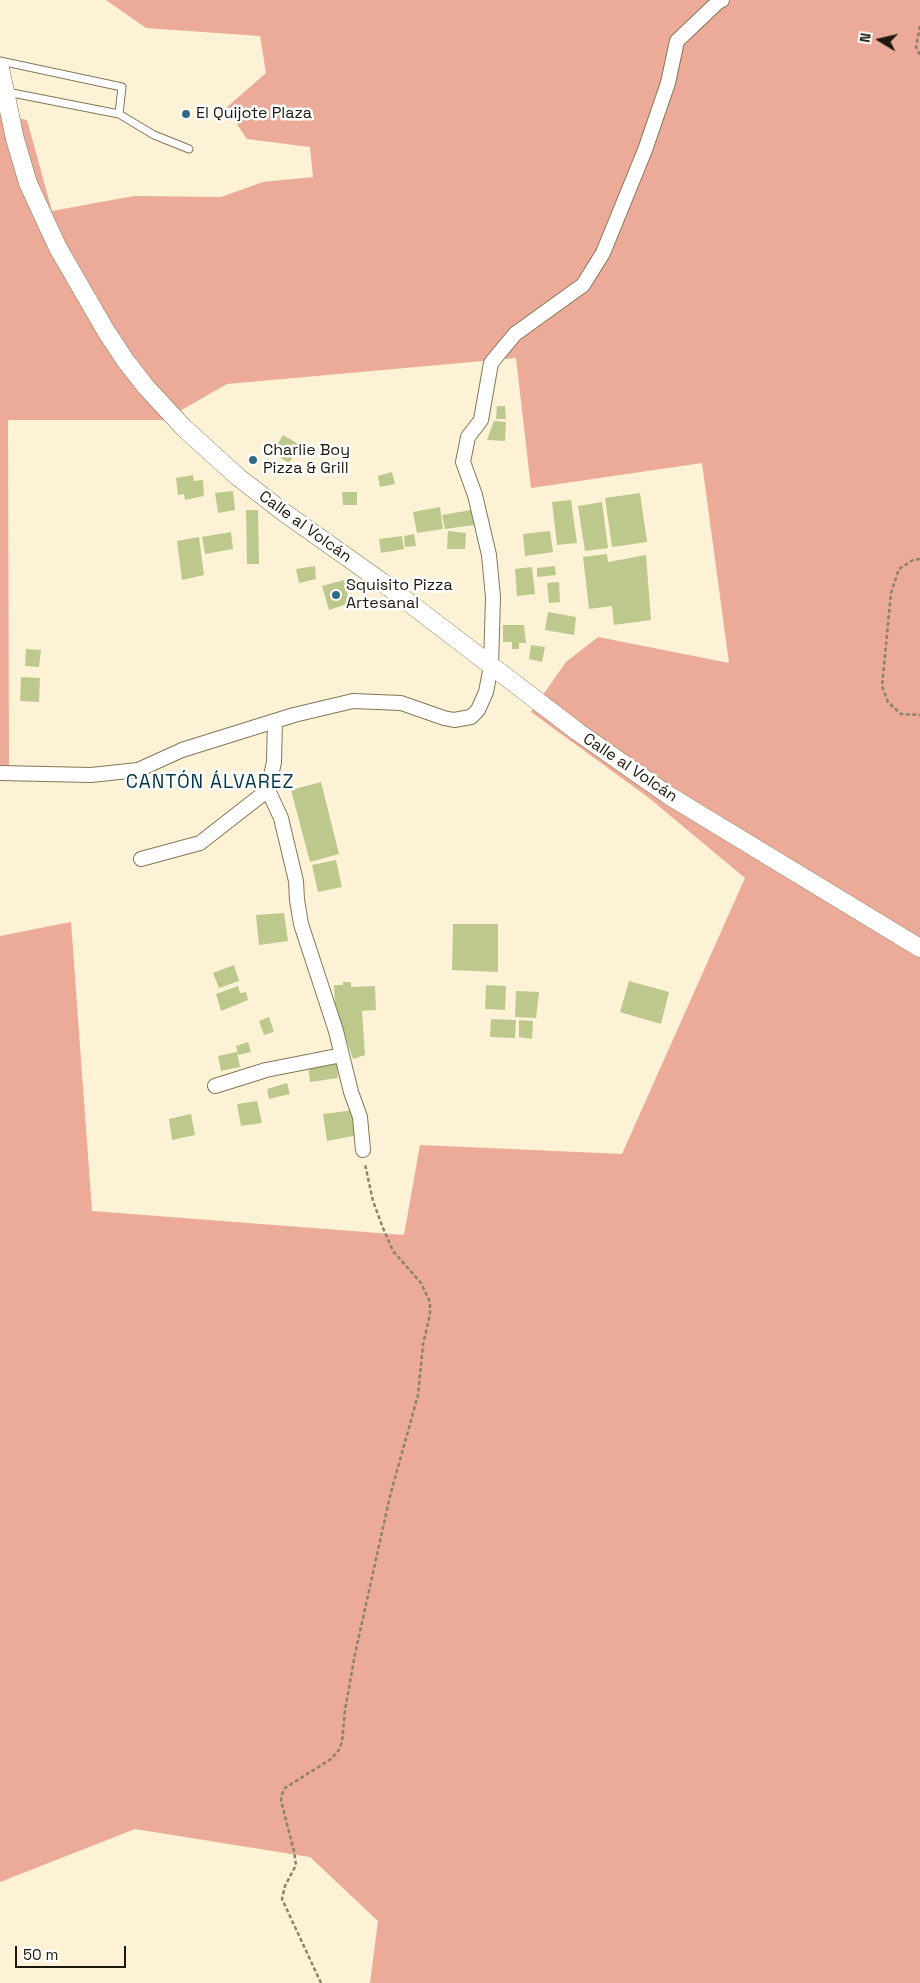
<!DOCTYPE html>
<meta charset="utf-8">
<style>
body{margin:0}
#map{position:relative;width:920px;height:1983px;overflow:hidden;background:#fdf2d6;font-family:"Space Grotesk",sans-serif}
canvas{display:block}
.north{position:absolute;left:855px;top:15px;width:50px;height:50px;-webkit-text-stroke:4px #fff;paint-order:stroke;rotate:279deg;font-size:14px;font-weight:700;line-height:20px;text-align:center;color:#1d180b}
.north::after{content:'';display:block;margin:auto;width:18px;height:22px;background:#1d180b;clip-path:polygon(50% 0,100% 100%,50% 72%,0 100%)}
.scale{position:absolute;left:15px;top:1946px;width:111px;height:22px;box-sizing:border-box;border:2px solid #1d180b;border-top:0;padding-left:6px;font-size:15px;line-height:18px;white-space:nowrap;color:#1d180b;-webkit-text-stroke:4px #fff;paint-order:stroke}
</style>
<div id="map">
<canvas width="920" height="1983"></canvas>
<div class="north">N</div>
<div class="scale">50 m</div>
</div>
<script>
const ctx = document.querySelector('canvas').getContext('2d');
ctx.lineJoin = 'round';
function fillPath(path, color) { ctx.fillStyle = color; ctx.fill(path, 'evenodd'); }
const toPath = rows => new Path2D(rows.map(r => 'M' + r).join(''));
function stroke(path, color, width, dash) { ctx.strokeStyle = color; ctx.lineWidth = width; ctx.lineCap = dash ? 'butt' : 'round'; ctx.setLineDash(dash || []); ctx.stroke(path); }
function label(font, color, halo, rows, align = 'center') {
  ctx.font = font + ' "Space Grotesk",sans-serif'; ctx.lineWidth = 5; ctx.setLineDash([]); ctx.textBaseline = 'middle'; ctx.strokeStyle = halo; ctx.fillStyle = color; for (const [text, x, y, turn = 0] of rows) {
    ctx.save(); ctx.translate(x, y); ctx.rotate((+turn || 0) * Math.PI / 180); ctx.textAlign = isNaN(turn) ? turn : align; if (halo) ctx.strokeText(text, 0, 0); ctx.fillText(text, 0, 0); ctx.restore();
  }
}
const forest = toPath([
 [106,0,920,0,920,1983,370,1983,378,1921,310,1857,135,1829,0,1882,0,936,71,922,92,1211,404,1235,420,1145,622,1154,745,878,649,798,531,712,566,662,598,637,729,663,702,463,531,488,516,358,227,384,164,420,8,420,9,773,0,773,0,115,27,120,52,211,134,196,221,197,263,182,313,177,310,147,247,139,226,108,266,73,260,36,146,28]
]);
const building = toPath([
 [497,406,505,406,506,419,496,419],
 [494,421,506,422,505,441,487,440],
 [283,435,300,445,289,463,272,453],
 [392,472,395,484,380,487,378,476],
 [193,475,194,481,203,480,204,496,185,500,184,494,178,495,176,478],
 [233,491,235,510,218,513,215,493],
 [342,492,357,492,357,505,343,505],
 [640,493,647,542,612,547,605,498],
 [571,500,577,543,557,545,552,502],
 [602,502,608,548,585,551,578,506],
 [440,507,443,529,417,533,413,512],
 [246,510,258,510,259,564,247,564],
 [471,510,474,525,445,529,442,515],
 [448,531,466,533,465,549,447,549],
 [550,531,553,552,525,556,523,534],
 [231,532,233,549,205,554,202,537],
 [414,534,416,546,405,547,404,536],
 [402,536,404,549,381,553,379,539],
 [199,537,204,575,182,580,177,541],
 [607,554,608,562,646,555,651,620,614,625,612,606,589,609,583,557],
 [315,566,316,579,299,583,296,569],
 [555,566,556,575,537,577,537,568],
 [532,567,535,594,517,596,515,569],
 [344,580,350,603,329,610,322,586],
 [559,582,560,602,549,603,547,583],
 [548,612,576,617,574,635,545,630],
 [503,625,524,625,526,643,519,643,519,649,512,649,512,642,503,642],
 [531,645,545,647,542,662,529,659],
 [26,649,41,650,39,667,25,666],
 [21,677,40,678,39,702,20,701],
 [321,782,339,854,310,862,291,790],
 [336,860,342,887,318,892,312,865],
 [284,913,288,941,259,945,256,915],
 [453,924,498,924,498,972,452,970],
 [234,965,239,981,219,988,213,973],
 [629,981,669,992,661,1024,620,1012],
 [343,982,351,982,351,987,375,986,376,1010,362,1011,365,1055,353,1059,335,1006,334,985,343,985],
 [486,985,506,986,505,1010,485,1009],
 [238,986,240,993,246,992,248,1000,221,1011,216,994],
 [516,991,539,992,536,1018,515,1017],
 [269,1017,274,1032,264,1035,259,1021],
 [491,1019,516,1020,515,1038,490,1037],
 [519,1020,533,1021,532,1039,519,1037],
 [248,1042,251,1052,238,1055,236,1046],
 [237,1052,240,1067,221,1071,218,1056],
 [337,1061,338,1078,310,1082,308,1065],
 [287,1083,290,1094,269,1099,267,1089],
 [257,1101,262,1123,241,1126,237,1104],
 [355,1110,358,1135,327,1141,323,1114],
 [191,1114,195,1135,172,1140,169,1119]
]);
const path = toPath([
 [920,26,916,47,920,55],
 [920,559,913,560,899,569,891,593,882,686,888,702,901,714,920,715],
 [321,1983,282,1899,285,1886,296,1865,294,1851,281,1801,282,1794,285,1788,331,1759,339,1750,342,1742,345,1710,355,1654,390,1496,418,1395,423,1345,430,1314,430,1302,421,1283,393,1251,383,1228,373,1201,365,1164]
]);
const service = toPath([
 [0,61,122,87,119,114],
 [7,92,119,114,154,135,189,149]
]);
const minor = toPath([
 [275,721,274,762,268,790,281,818,296,881,297,900,301,924,336,1031,351,1092,360,1117,363,1150],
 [0,773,91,775,138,770,182,750,294,715,353,701,401,703,444,718,454,720,471,717,478,710,486,692,491,666,493,597,489,555,475,495,463,462,468,437,481,420,491,363,515,334,583,285,603,253,645,150,668,83,677,41,718,2,722,0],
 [141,859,200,843,268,790],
 [215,1086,266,1070,342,1055]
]);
const tertiary = toPath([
 [0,68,15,139,28,183,58,248,106,331,125,360,146,387,184,428,238,477,282,511,382,582,578,732,668,795,920,948]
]);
const markers = [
 [186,114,5,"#306b83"],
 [253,460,5,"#306b83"],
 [336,595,5,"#306b83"]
];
const poiNames = [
 ["El Quijote Plaza",196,114],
 ["Charlie Boy",263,451],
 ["Pizza & Grill",263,469],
 ["Squisito Pizza",346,586],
 ["Artesanal",346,604]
];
const streetNames = [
 ["Calle al Volcán",305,527,36],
 ["Calle al Volcán",630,768,34]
];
const quarterNames = [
 ["CANTÓN ÁLVAREZ",210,783]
];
fillPath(forest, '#ecaa98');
fillPath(building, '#bdc98c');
stroke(service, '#837756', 9);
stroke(minor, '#837756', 16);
stroke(tertiary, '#837756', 19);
stroke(path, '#8b836f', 2.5, [4, 2.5]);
stroke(service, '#fff', 7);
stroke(minor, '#fff', 14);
stroke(tertiary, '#fff', 18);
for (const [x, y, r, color] of markers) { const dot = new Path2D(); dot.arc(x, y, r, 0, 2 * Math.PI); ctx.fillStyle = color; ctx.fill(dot); stroke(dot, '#fff', 2); }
label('16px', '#1d180b', '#fff', poiNames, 'left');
label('16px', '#1d180b', '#fff', streetNames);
ctx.letterSpacing = '1px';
label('19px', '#013749', '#fff', quarterNames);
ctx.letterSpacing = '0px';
</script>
